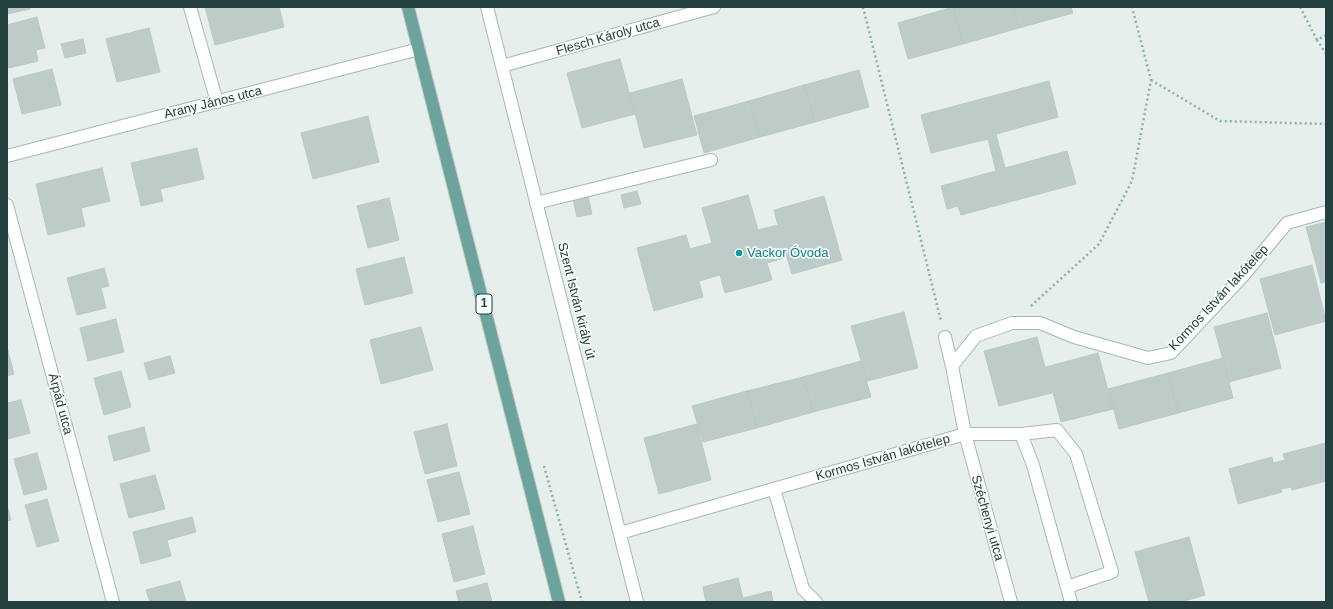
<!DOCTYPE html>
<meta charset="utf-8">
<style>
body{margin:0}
#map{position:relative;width:1333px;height:609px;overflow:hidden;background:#e6efec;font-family:Helvetica,sans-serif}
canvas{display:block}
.frame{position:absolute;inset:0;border:8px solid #25413f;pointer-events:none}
</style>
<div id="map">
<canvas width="1333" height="609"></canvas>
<div class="frame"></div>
</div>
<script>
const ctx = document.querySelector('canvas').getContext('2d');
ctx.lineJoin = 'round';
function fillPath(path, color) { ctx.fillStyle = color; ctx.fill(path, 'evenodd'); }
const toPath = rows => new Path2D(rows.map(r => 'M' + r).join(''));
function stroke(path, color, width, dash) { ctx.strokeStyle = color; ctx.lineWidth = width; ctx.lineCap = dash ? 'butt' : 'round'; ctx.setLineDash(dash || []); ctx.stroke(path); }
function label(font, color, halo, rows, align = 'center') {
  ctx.font = font + ' Helvetica,sans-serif'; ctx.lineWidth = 3.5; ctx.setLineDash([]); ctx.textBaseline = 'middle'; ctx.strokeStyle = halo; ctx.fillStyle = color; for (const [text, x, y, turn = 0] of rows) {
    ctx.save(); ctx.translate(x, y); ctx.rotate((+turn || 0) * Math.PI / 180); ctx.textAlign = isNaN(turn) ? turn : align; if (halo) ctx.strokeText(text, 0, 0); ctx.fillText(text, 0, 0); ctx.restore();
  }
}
const building = toPath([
 [7,7,30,7,30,9,7,14,7,7],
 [205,7,279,7,284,27,215,45,205,7],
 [953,7,963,44,908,59,898,23,953,7],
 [953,7,1013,7,1019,28,963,44,953,7],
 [1013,7,1071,7,1073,13,1019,28,1013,7],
 [37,17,45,48,36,50,38,61,9,68,7,61,7,25,37,17],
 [149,28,160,72,117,82,106,39,149,28],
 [83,39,86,53,65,58,61,44,83,39],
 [620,59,635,114,582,128,567,73,620,59],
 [52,69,61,105,22,114,13,79,52,69],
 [859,70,869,107,815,122,804,85,859,70],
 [682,79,697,135,644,148,630,93,682,79],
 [1049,81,1058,117,996,134,1005,168,1067,151,1076,184,961,215,958,206,947,209,941,186,996,171,988,139,931,153,921,115,1049,81],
 [804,85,815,122,760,137,749,101,804,85],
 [749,101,760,137,704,153,694,116,749,101],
 [368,116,379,162,313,179,301,133,368,116],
 [197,148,204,179,160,189,163,201,141,206,131,163,197,148],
 [102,168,110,201,81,208,85,226,48,235,36,184,102,168],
 [637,191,641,204,624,208,621,195,637,191],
 [748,195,758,230,778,225,774,210,824,196,842,260,792,274,787,257,767,263,772,280,725,293,720,275,699,281,703,297,654,311,637,248,686,235,690,249,712,243,702,208,748,195],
 [588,196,592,214,577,217,573,200,588,196],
 [389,198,399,240,368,248,357,206,389,198],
 [1326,222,1326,282,1321,283,1306,227,1326,222],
 [404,257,413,293,365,305,356,269,404,257],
 [1312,265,1326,321,1275,335,1260,279,1312,265],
 [104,268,109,286,101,288,106,308,77,315,67,278,104,268],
 [904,312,918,368,867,381,851,326,904,312],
 [1267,313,1281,368,1229,382,1214,327,1267,313],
 [116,319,124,352,88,361,80,328,116,319],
 [421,327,433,370,381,384,370,340,421,327],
 [1037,337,1052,393,999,406,984,351,1037,337],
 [7,347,14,374,7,376,7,347],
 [1098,353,1113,409,1061,422,1046,367,1098,353],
 [170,356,175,373,149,380,144,363,170,356],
 [1223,358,1233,398,1178,413,1168,373,1223,358],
 [861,361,871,397,813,412,803,377,861,361],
 [121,371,131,407,104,415,94,378,121,371],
 [1168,373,1178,413,1119,429,1108,389,1168,373],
 [803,377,813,412,757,428,747,391,803,377],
 [747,391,757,428,703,442,692,406,747,391],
 [21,400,30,433,7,439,7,403,21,400],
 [447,424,457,466,425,474,414,432,447,424],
 [697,424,711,480,659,494,644,438,697,424],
 [144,427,150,451,114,461,108,436,144,427],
 [1326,443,1326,481,1292,490,1291,487,1281,489,1282,492,1238,504,1229,469,1272,457,1273,463,1285,460,1283,454,1326,443],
 [37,453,47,489,24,495,14,459,37,453],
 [459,472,470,514,438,522,427,480,459,472],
 [155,475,165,509,129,518,120,484,155,475],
 [47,499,59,541,37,547,25,505,47,499],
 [7,505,11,520,7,521,7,505],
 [192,517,196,532,167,540,171,556,141,564,133,532,192,517],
 [473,526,485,574,454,582,442,534,473,526],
 [1189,537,1205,595,1181,602,1149,602,1135,552,1189,537],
 [738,578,743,598,771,591,773,602,706,602,703,587,738,578],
 [180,581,186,602,150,602,146,590,180,581],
 [487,583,492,602,459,602,456,591,487,583]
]);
const path = toPath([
 [863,7,941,321],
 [1300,7,1317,40],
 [1326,35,1317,40,1326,54],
 [1151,80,1220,121,1326,124],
 [1031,306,1099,244,1132,181,1151,80,1132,7],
 [544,466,582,602]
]);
const minor = toPath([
 [190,7,217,102],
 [487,7,637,602],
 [502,66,714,7],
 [7,156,419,49],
 [536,203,711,160],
 [7,205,113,602],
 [945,337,952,366],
 [1021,434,1057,430,1076,454,1112,572,1067,587],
 [774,489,803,589,816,602],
 [620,533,965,434,1021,434,1033,465,1071,602],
 [1011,602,965,434,952,366,976,336,1012,323,1040,323,1074,337,1148,358,1171,353,1243,276,1287,223,1326,212]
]);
const major = toPath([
 [408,7,559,602]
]);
const markers = [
 [739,253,4,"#0f9aa8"]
];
const shields = [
 [484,304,16]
];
const shieldNames = [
 ["1",484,304]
];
const streetNames = [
 ["Flesch Károly utca",608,37,-16],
 ["Arany János utca",213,103,-14],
 ["Kormos István lakótelep",1219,298,-47],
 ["Szent István király út",576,301,76],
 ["Árpád utca",60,404,75],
 ["Kormos István lakótelep",883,458,-16],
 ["Széchenyi utca",987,518,74]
];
const cultureNames = [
 ["Vackor Óvoda",747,253]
];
fillPath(building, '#beccc9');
stroke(building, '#b9c8c5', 1);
stroke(minor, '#a8b7b5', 14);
stroke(major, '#c2cac9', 14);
stroke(path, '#88b1ac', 2.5, [2, 3]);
stroke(minor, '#fff', 12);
stroke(major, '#6ca39f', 12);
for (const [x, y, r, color] of markers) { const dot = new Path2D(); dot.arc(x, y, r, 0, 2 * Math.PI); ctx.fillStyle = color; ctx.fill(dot); stroke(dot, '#f7fbfa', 1.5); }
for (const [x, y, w] of shields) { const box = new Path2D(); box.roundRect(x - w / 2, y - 10, w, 20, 3); ctx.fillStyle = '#f7fbfa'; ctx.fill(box); stroke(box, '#25413f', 1); }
label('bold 12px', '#25413f', null, shieldNames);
label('13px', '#25413f', '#f7fbfa', streetNames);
label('13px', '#0d838f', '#f7fbfa', cultureNames, 'left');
</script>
